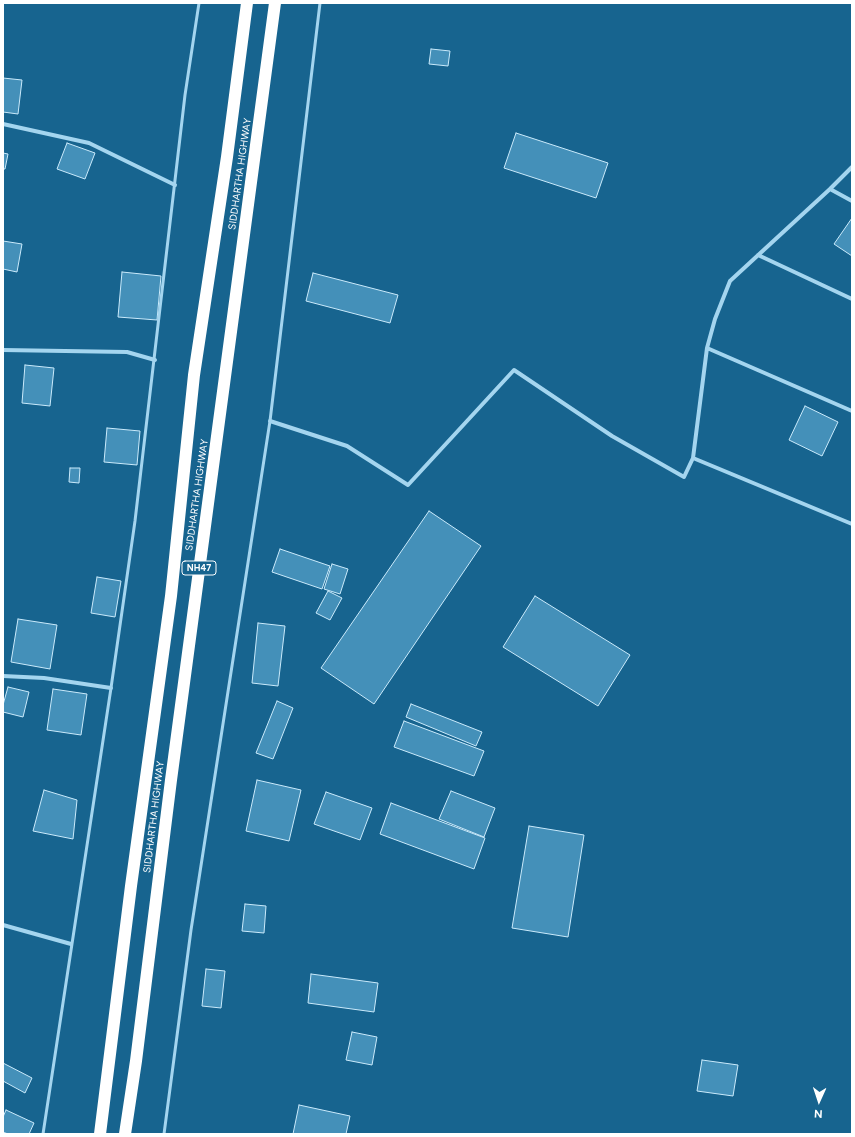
<!DOCTYPE html>
<style>
body{margin:0}
#map{position:relative;width:855px;height:1137px;overflow:hidden;background:#17648f;font-family:Figtree,sans-serif}
canvas{display:block}
.frame{position:absolute;inset:0;border:4px solid #fff;pointer-events:none}
.north{position:absolute;left:799px;top:1081px;width:40px;height:40px;-webkit-text-stroke:3px #17648f;paint-order:stroke;rotate:183deg;font-size:11px;font-weight:700;line-height:16px;text-align:center;color:#fff}
.north::after{content:'';display:block;margin:auto;width:14px;height:18px;background:#fff;clip-path:polygon(50% 0,100% 100%,50% 72%,0 100%)}
</style>
<div id="map">
<canvas width="855" height="1137"></canvas>
<div class="frame"></div>
<div class="north">N</div>
</div>
<script>
const ctx = document.querySelector('canvas').getContext('2d');
ctx.lineJoin = 'round';
function fillPath(path, color) { ctx.fillStyle = color; ctx.fill(path, 'evenodd'); }
const toPath = rows => new Path2D(rows.map(r => 'M' + r).join(''));
function stroke(path, color, width, dash) { ctx.strokeStyle = color; ctx.lineWidth = width; ctx.lineCap = dash ? 'butt' : 'round'; ctx.setLineDash(dash || []); ctx.stroke(path); }
function label(font, color, halo, rows, align = 'center') {
  ctx.font = font + ' Figtree,sans-serif'; ctx.lineWidth = 3.5; ctx.setLineDash([]); ctx.textBaseline = 'middle'; ctx.strokeStyle = halo; ctx.fillStyle = color; for (const [text, x, y, turn = 0] of rows) {
    ctx.save(); ctx.translate(x, y); ctx.rotate((+turn || 0) * Math.PI / 180); ctx.textAlign = isNaN(turn) ? turn : align; if (halo) ctx.strokeText(text, 0, 0); ctx.fillText(text, 0, 0); ctx.restore();
  }
}
const building = toPath([
 [431,49,450,51,448,66,429,64,431,49],
 [3,78,22,80,18,114,3,112,3,78],
 [516,133,608,163,596,198,504,168,516,133],
 [67,143,95,153,85,179,57,169,67,143],
 [3,153,8,154,5,169,3,169,3,153],
 [852,218,852,256,834,244,852,218],
 [3,241,22,244,17,272,3,269,3,241],
 [122,272,161,276,157,320,118,317,122,272],
 [313,273,398,295,390,323,306,301,313,273],
 [25,365,54,368,50,406,22,403,25,365],
 [805,406,838,422,822,456,789,440,805,406],
 [107,428,140,431,137,465,104,462,107,428],
 [70,468,80,468,79,483,69,482,70,468],
 [429,511,481,546,374,704,321,668,429,511],
 [280,549,330,566,322,589,272,572,280,549],
 [332,564,348,569,340,594,324,589,332,564],
 [97,577,121,581,115,617,91,613,97,577],
 [328,591,342,598,330,620,316,613,328,591],
 [535,596,630,655,598,706,503,647,535,596],
 [18,619,57,625,50,669,11,662,18,619],
 [258,623,285,626,278,686,252,683,258,623],
 [8,687,29,692,23,717,3,712,3,705,8,687],
 [53,689,87,694,81,735,47,730,53,689],
 [277,701,293,708,273,759,256,753,277,701],
 [411,704,482,732,476,746,406,717,411,704],
 [404,721,484,751,474,776,394,747,404,721],
 [257,780,301,790,289,841,246,831,257,780],
 [44,790,77,800,73,839,33,831,44,790],
 [451,791,495,808,484,837,439,819,451,791],
 [326,792,372,808,360,840,314,824,326,792],
 [391,803,485,838,474,869,380,834,391,803],
 [529,826,584,835,568,937,512,928,529,826],
 [245,904,266,906,264,933,242,931,245,904],
 [206,969,225,971,221,1008,202,1006,206,969],
 [311,974,378,983,374,1012,308,1003,311,974],
 [352,1032,377,1037,372,1065,346,1060,352,1032],
 [702,1060,738,1065,733,1096,697,1091,702,1060],
 [3,1063,32,1078,25,1093,3,1081,3,1063],
 [299,1105,350,1116,346,1134,293,1134,299,1105],
 [6,1110,34,1123,29,1134,8,1134,3,1132,3,1117,6,1110]
]);
const lane = toPath([
 [43,1134,111,688,135,521,185,95,199,3],
 [164,1134,191,930,270,421,320,3]
]);
const street = toPath([
 [3,124,89,143,175,185],
 [830,189,852,201],
 [758,255,852,299],
 [707,348,852,411],
 [3,350,127,352,155,360],
 [270,421,347,446,408,485,514,370,612,436,684,477,693,458,707,348,715,319,730,281,830,189,852,167],
 [693,458,852,524],
 [3,676,44,678,111,688],
 [3,925,71,944]
]);
const highway = toPath([
 [100,1134,131,886,171,596,194,375,227,157,247,3],
 [125,1134,136,1061,171,780,275,3]
]);
const shields = [
 [199,568,34]
];
const shieldNames = [
 ["NH47",199,568]
];
const streetNames = [
 ["SIDDHARTHA HIGHWAY",240,174,-82],
 ["SIDDHARTHA HIGHWAY",197,495,-82],
 ["SIDDHARTHA HIGHWAY",154,817,-83]
];
fillPath(building, '#4490b9');
stroke(building, '#caeafb', 1);
stroke(lane, '#a4d5ef', 3);
stroke(street, '#a4d5ef', 4);
stroke(highway, '#fff', 12);
for (const [x, y, w] of shields) { const box = new Path2D(); box.roundRect(x - w / 2, y - 7, w, 14, 3); ctx.fillStyle = '#17648f'; ctx.fill(box); stroke(box, '#fff', 1); }
label('bold 9px', '#fff', null, shieldNames);
label('10px', '#fff', '#17648f', streetNames);
</script>
